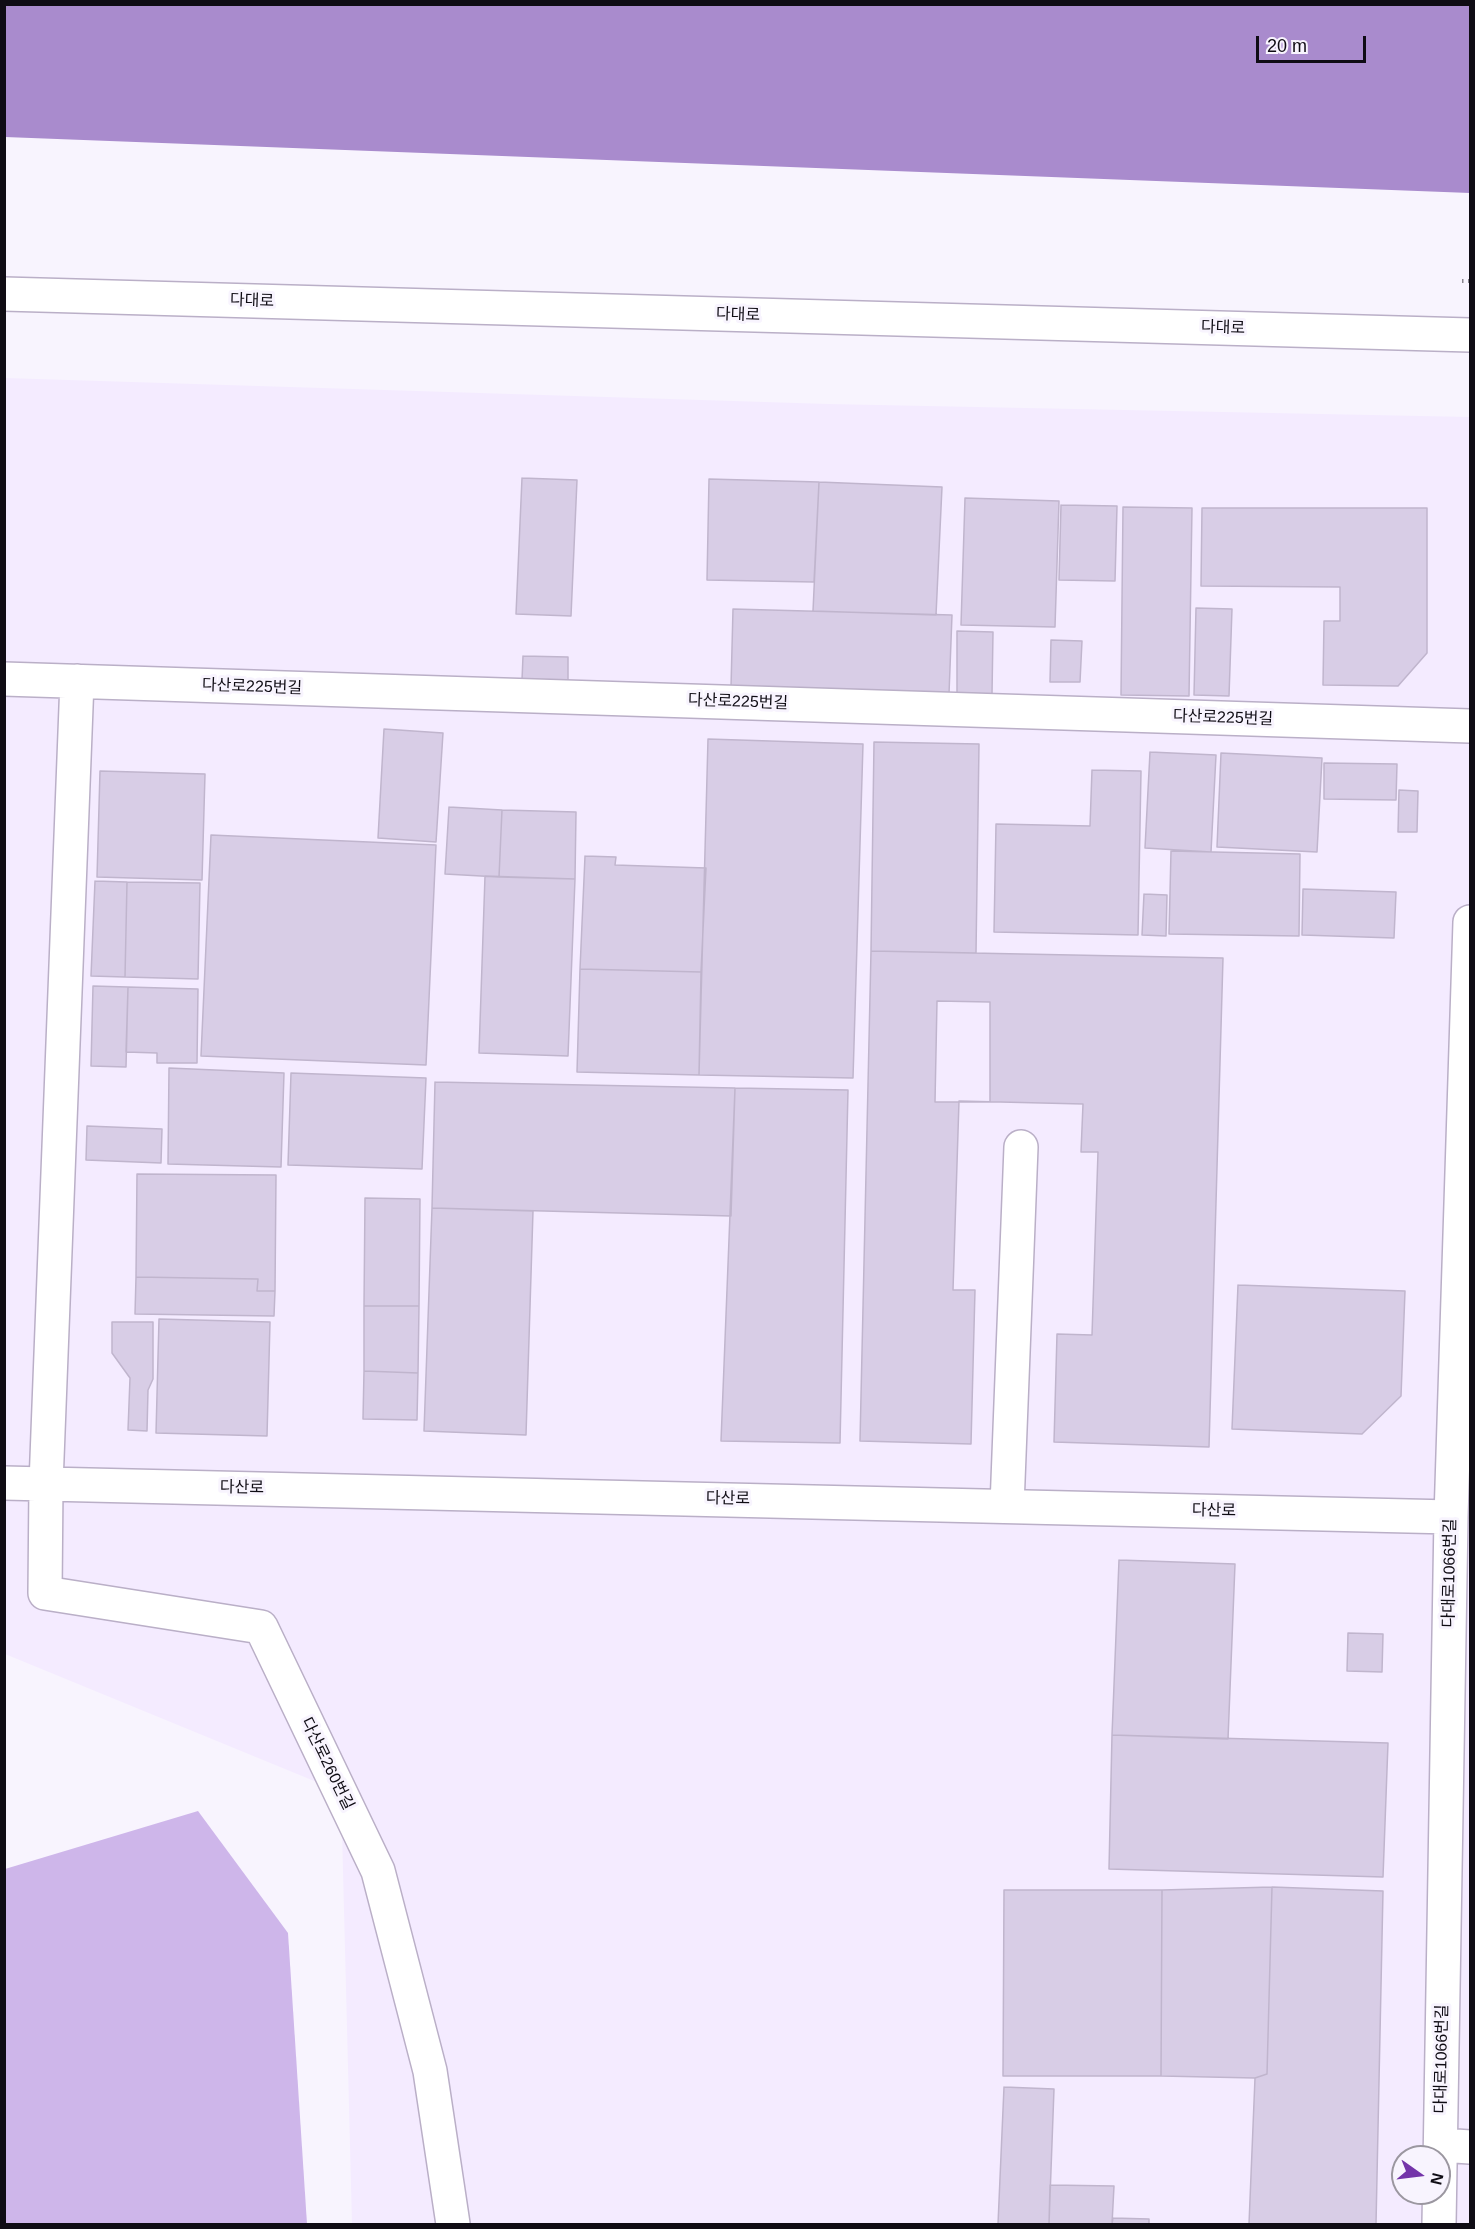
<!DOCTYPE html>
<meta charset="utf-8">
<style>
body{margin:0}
#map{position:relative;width:1475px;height:2229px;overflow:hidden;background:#f8f4fe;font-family:Helvetica,sans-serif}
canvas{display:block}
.frame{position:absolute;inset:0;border:6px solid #0f0c14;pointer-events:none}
.north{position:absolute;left:1391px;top:2145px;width:60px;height:60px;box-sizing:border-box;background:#f8f4fe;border:2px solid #9b97a0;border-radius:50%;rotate:104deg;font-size:16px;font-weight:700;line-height:24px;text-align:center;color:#0f0c14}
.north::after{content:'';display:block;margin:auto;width:21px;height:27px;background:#7434a9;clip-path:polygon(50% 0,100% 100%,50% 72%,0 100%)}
.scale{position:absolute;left:1256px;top:36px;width:110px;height:27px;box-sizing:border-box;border:3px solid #0f0c14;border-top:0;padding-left:8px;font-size:18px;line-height:21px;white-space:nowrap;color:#0f0c14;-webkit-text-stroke:4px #f8f4fe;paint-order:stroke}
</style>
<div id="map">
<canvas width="1475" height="2229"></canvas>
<div class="frame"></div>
<div class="north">N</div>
<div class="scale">20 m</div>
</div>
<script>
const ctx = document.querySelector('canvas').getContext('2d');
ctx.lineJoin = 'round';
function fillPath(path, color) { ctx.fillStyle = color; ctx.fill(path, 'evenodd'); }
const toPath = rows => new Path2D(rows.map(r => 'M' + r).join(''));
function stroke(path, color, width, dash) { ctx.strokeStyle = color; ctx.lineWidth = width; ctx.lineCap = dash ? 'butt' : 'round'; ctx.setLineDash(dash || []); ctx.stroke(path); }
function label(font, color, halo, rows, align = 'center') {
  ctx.font = font + ' Helvetica,"Noto Sans KR",sans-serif'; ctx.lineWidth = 6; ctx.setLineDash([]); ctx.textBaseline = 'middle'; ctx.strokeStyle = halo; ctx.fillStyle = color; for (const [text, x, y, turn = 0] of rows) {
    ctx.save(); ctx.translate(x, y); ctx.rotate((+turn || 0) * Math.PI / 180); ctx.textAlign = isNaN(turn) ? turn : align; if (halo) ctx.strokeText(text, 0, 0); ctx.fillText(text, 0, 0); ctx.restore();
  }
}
const built = toPath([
 [5,378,828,404,1470,417,1470,2224,352,2224,341,1792,5,1654],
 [1403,2157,1439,2157,1439,2193,1403,2193]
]);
const green = toPath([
 [198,1811,288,1933,307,2224,5,2224,5,1869]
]);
const water = toPath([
 [5,4,1470,5,1470,193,5,137]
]);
const building = toPath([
 [522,478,577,480,571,616,516,614,522,478],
 [709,479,819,482,814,582,707,580,709,479],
 [819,482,942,487,936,615,813,611,819,482],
 [965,498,1059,501,1055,627,961,625,965,498],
 [1061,505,1117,506,1115,581,1059,580,1061,505],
 [1123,507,1192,508,1189,696,1121,695,1123,507],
 [1202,508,1427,508,1427,653,1398,686,1323,685,1324,621,1340,621,1340,587,1201,586,1202,508],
 [1196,608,1232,609,1229,696,1194,695,1196,608],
 [733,609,952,615,949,694,731,687,733,609],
 [957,631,993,632,992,694,957,693,957,631],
 [1051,640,1082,641,1080,682,1050,682,1051,640],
 [523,656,568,657,568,681,522,680,523,656],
 [384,729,443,733,436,842,378,838,384,729],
 [708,739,863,744,853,1078,699,1075,708,739],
 [874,742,979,744,976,953,871,951,874,742],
 [1150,752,1216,755,1211,852,1145,848,1150,752],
 [1221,753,1322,758,1317,852,1217,847,1221,753],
 [1324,763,1397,764,1396,800,1324,799,1324,763],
 [1092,770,1141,771,1138,935,994,932,996,824,1090,826,1092,770],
 [100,771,205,774,202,880,97,877,100,771],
 [1399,790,1418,791,1417,832,1398,832,1399,790],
 [449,807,502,810,499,877,445,874,449,807],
 [502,810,576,812,575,879,499,877,502,810],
 [211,835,436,845,426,1065,201,1056,211,835],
 [1171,851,1300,854,1299,936,1169,934,1171,851],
 [585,856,616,857,615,865,706,868,701,972,580,969,585,856],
 [485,876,575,879,568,1056,479,1053,485,876],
 [95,881,127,882,125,977,91,976,95,881],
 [127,882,200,883,198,979,125,977,127,882],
 [1303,889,1396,892,1394,938,1302,935,1303,889],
 [1144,894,1167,895,1166,936,1142,935,1144,894],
 [871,951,1223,958,1209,1447,1054,1442,1057,1334,1092,1335,1098,1152,1081,1152,1083,1104,959,1101,953,1290,975,1290,971,1444,860,1441,871,951],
 [580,969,701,972,699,1075,577,1072,580,969],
 [93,986,128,987,126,1067,91,1066,93,986],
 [128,987,198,989,197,1063,157,1063,157,1053,126,1052,128,987],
 [937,1001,990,1002,990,1102,935,1102,937,1001],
 [169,1068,284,1073,281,1167,168,1164,169,1068],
 [291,1073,426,1078,422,1169,288,1165,291,1073],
 [435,1082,735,1088,731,1216,432,1208,435,1082],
 [735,1088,848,1090,840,1443,721,1441,735,1088],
 [87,1126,162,1129,161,1163,86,1160,87,1126],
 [137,1174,276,1175,275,1291,257,1291,258,1279,136,1277,137,1174],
 [365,1198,420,1199,419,1306,364,1306,365,1198],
 [432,1208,533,1211,526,1435,424,1431,432,1208],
 [136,1277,258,1279,257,1291,275,1291,274,1316,135,1314,136,1277],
 [1238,1285,1405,1291,1401,1396,1362,1434,1232,1429,1238,1285],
 [364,1306,419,1306,418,1373,364,1371,364,1306],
 [159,1319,270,1322,267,1436,156,1433,159,1319],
 [112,1322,153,1322,153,1379,148,1390,147,1431,128,1430,130,1378,112,1353,112,1322],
 [364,1371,418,1373,417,1420,363,1419,364,1371],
 [1119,1560,1235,1564,1228,1739,1112,1735,1119,1560],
 [1348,1633,1383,1634,1382,1672,1347,1671,1348,1633],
 [1112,1735,1388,1743,1383,1877,1109,1869,1112,1735],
 [1272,1887,1267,2074,1255,2078,1161,2076,1162,1890,1272,1887],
 [1272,1887,1383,1891,1376,2224,1249,2224,1255,2078,1267,2074,1272,1887],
 [1004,1890,1162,1890,1161,2076,1003,2076,1004,1890],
 [1004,2087,1054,2089,1049,2224,998,2224,1004,2087],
 [1050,2185,1114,2186,1112,2224,1049,2224,1050,2185],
 [1113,2218,1149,2219,1149,2224,1112,2224,1113,2218]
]);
const path = toPath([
 [1462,281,1470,281]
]);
const minor = toPath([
 [4,679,1470,726],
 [77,681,46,1484,45,1593,261,1627,378,1871,430,2071,453,2224],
 [4,1483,1451,1517],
 [1007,1506,1021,1147],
 [1441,2145,1470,2147],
 [1439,2224,1451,1517,1470,922]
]);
const major = toPath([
 [4,294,1470,335]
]);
const streetNames = [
 ["다대로",252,301,2],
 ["다대로",738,315,2],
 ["다대로",1223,328,2],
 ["다산로225번길",252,687,2],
 ["다산로225번길",738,702,2],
 ["다산로225번길",1223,718,2],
 ["다산로",242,1488,1],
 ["다산로",728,1499,1],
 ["다산로",1214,1511,1],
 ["다대로1066번길",1450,1573,-89],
 ["다산로260번길",327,1764,64],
 ["다대로1066번길",1442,2059,-89]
];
fillPath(built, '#f4ebff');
fillPath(green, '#ceb6ea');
fillPath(water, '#a98bcd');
fillPath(building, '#d8cde6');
stroke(building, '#c0b5cd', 1.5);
stroke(minor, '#baafc7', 36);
stroke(major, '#baafc7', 36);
stroke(path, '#88848d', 4, [1.5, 4.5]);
stroke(minor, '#fff', 33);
stroke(major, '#fff', 33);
label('16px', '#0f0c14', '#f8f4fe', streetNames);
</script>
